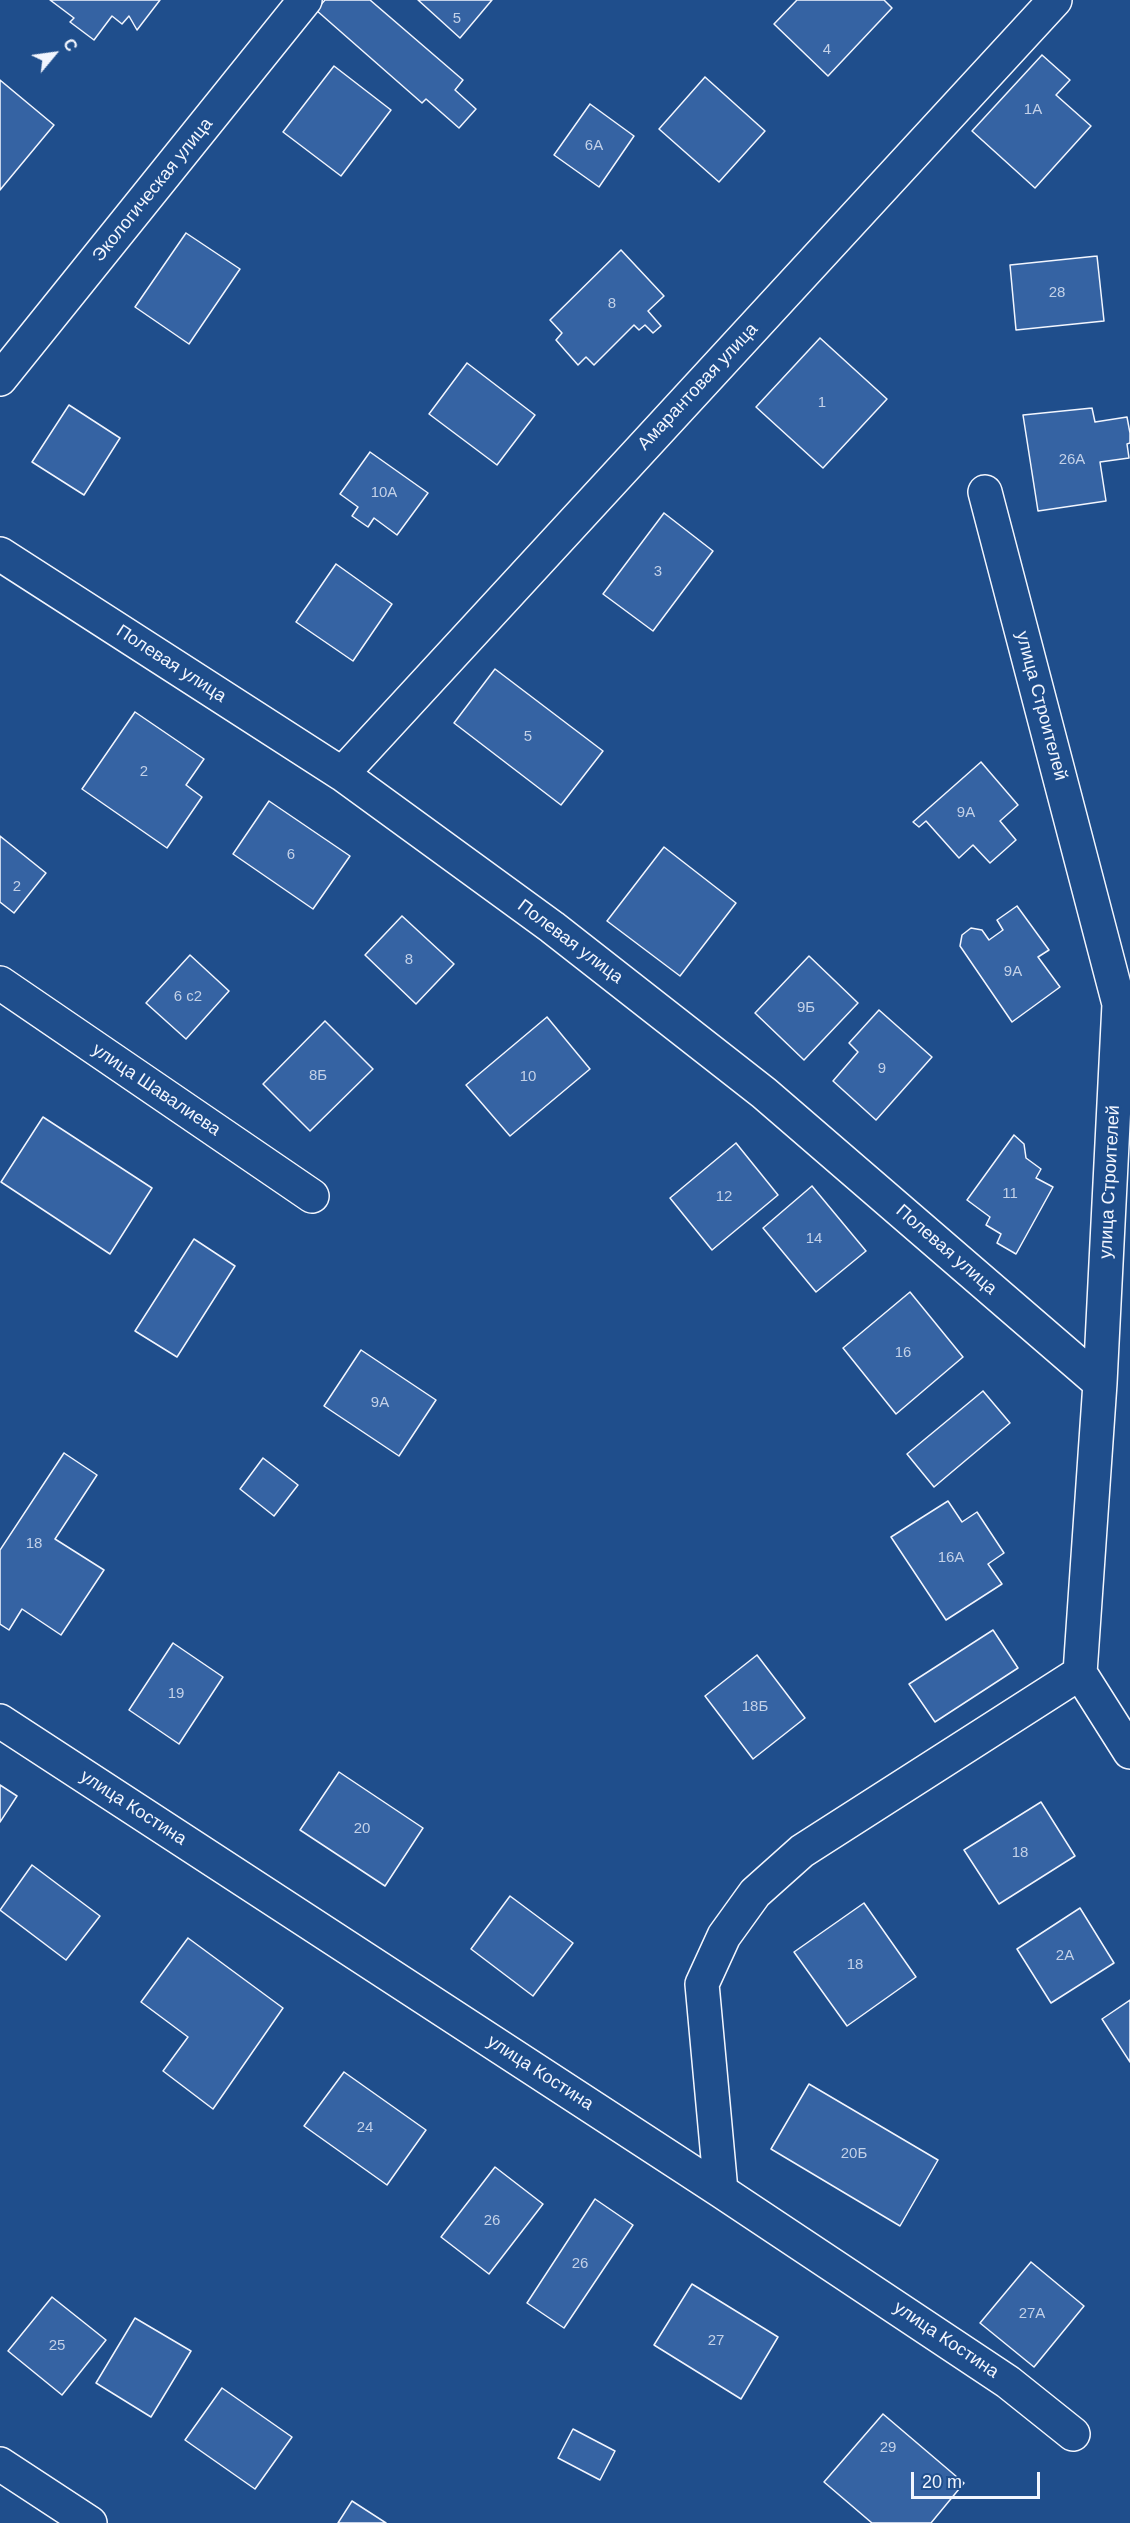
<!DOCTYPE html>
<meta charset="utf-8">
<style>
body{margin:0}
#map{position:relative;width:1130px;height:2523px;overflow:hidden;background:#1f4e8c;font-family:Arial,sans-serif}
canvas{display:block}
.north{position:absolute;left:24px;top:24px;width:60px;height:60px;-webkit-text-stroke:4px #1f4e8c;paint-order:stroke;rotate:61deg;font-size:16px;font-weight:700;line-height:24px;text-align:center;color:#f2f6ff}
.north::after{content:'';display:block;margin:auto;width:21px;height:27px;background:#f2f6ff;clip-path:polygon(50% 0,100% 100%,50% 72%,0 100%)}
.scale{position:absolute;left:911px;top:2472px;width:129px;height:27px;box-sizing:border-box;border:3px solid #f2f6ff;border-top:0;padding-left:8px;font-size:18px;line-height:21px;white-space:nowrap;color:#f2f6ff;-webkit-text-stroke:4px #1f4e8c;paint-order:stroke}
</style>
<div id="map">
<canvas width="1130" height="2523"></canvas>
<div class="north">С</div>
<div class="scale">20 m</div>
</div>
<script>
const ctx = document.querySelector('canvas').getContext('2d');
ctx.lineJoin = 'round';
function fillPath(path, color) { ctx.fillStyle = color; ctx.fill(path, 'evenodd'); }
const toPath = rows => new Path2D(rows.map(r => 'M' + r).join(''));
function stroke(path, color, width, dash) { ctx.strokeStyle = color; ctx.lineWidth = width; ctx.lineCap = dash ? 'butt' : 'round'; ctx.setLineDash(dash || []); ctx.stroke(path); }
function label(font, color, halo, rows, align = 'center') {
  ctx.font = font + ' Arial,sans-serif'; ctx.lineWidth = 4.5; ctx.setLineDash([]); ctx.textBaseline = 'middle'; ctx.strokeStyle = halo; ctx.fillStyle = color; for (const [text, x, y, turn = 0] of rows) {
    ctx.save(); ctx.translate(x, y); ctx.rotate((+turn || 0) * Math.PI / 180); ctx.textAlign = isNaN(turn) ? turn : align; if (halo) ctx.strokeText(text, 0, 0); ctx.fillText(text, 0, 0); ctx.restore();
  }
}
const building = toPath([
 [50,0,160,0,137,30,129,16,122,24,112,16,94,40,70,22,74,18,50,0],
 [325,0,370,0,463,80,455,90,476,109,459,128,426,99,422,103,316,10,325,0],
 [418,0,492,0,460,38,418,0],
 [797,0,884,0,892,8,828,76,774,24,797,0],
 [1042,55,1070,80,1056,95,1091,126,1035,188,972,131,1042,55],
 [334,66,391,110,341,176,283,132,334,66],
 [705,77,765,131,719,182,659,129,705,77],
 [0,80,54,125,0,190,0,80],
 [590,104,634,136,599,187,554,155,590,104],
 [186,233,240,269,189,344,135,307,186,233],
 [621,250,664,296,648,311,661,326,653,333,645,325,639,330,634,325,594,365,586,357,578,365,556,340,562,333,550,320,621,250],
 [1097,256,1104,321,1016,330,1010,265,1097,256],
 [820,338,887,399,823,468,756,407,820,338],
 [467,363,535,415,497,465,429,414,467,363],
 [69,405,120,438,84,495,32,462,69,405],
 [1092,408,1095,422,1127,417,1130,433,1130,443,1127,444,1129,458,1100,462,1106,501,1038,511,1023,415,1092,408],
 [370,452,428,493,397,535,374,518,368,527,352,516,358,507,340,494,370,452],
 [664,513,713,551,653,631,603,594,664,513],
 [336,564,392,604,353,661,296,622,336,564],
 [495,669,603,751,561,805,454,723,495,669],
 [135,712,204,759,186,785,202,797,167,848,82,789,135,712],
 [981,762,1018,805,1000,821,1016,840,990,863,973,845,959,858,926,821,919,827,913,822,981,762],
 [269,801,350,856,313,909,233,854,269,801],
 [0,836,46,873,14,913,0,902,0,836],
 [664,847,736,903,680,976,607,921,664,847],
 [1017,906,1049,950,1038,957,1060,987,1012,1022,960,946,962,935,971,928,982,930,989,940,1003,930,997,920,1017,906],
 [402,916,454,964,416,1004,365,955,402,916],
 [190,955,229,991,186,1039,146,1003,190,955],
 [809,956,858,1003,804,1060,755,1013,809,956],
 [879,1010,932,1057,876,1120,833,1081,858,1052,849,1043,879,1010],
 [547,1017,590,1069,510,1136,466,1085,547,1017],
 [325,1021,373,1069,310,1131,263,1084,325,1021],
 [43,1117,152,1188,110,1254,1,1182,43,1117],
 [1014,1135,1024,1144,1026,1158,1041,1169,1036,1178,1053,1187,1016,1254,997,1243,1001,1234,986,1225,990,1217,967,1200,1014,1135],
 [736,1143,778,1195,712,1250,670,1198,736,1143],
 [812,1186,866,1251,816,1292,763,1228,812,1186],
 [194,1239,235,1266,177,1357,135,1331,194,1239],
 [910,1292,963,1357,896,1414,843,1348,910,1292],
 [361,1350,436,1400,399,1456,324,1406,361,1350],
 [983,1391,1010,1423,934,1487,907,1454,983,1391],
 [64,1453,97,1475,55,1539,104,1570,61,1635,22,1609,9,1630,0,1624,0,1550,64,1453],
 [263,1458,298,1485,274,1516,240,1489,263,1458],
 [948,1501,962,1522,977,1512,1004,1553,988,1564,1002,1584,946,1620,891,1537,948,1501],
 [993,1630,1018,1668,935,1722,909,1684,993,1630],
 [173,1643,223,1677,179,1744,129,1710,173,1643],
 [757,1655,805,1718,753,1759,705,1696,757,1655],
 [339,1772,423,1828,385,1886,300,1830,339,1772],
 [0,1785,17,1796,0,1822,0,1785],
 [1041,1802,1075,1856,999,1904,964,1850,1041,1802],
 [32,1865,100,1916,66,1960,0,1910,32,1865],
 [510,1896,573,1943,533,1996,471,1949,510,1896],
 [864,1903,916,1977,847,2026,794,1952,864,1903],
 [1080,1908,1114,1963,1051,2003,1017,1949,1080,1908],
 [188,1938,283,2008,213,2109,163,2071,188,2037,141,2002,188,1938],
 [1130,2000,1130,2062,1102,2019,1130,2000],
 [344,2072,426,2130,387,2185,304,2126,344,2072],
 [809,2084,938,2160,900,2226,771,2149,809,2084],
 [495,2167,543,2204,489,2274,441,2237,495,2167],
 [595,2199,633,2225,564,2328,527,2303,595,2199],
 [1031,2262,1084,2306,1034,2367,980,2323,1031,2262],
 [692,2284,778,2337,741,2399,654,2345,692,2284],
 [52,2297,106,2340,62,2395,8,2351,52,2297],
 [135,2318,191,2351,151,2417,96,2383,135,2318],
 [222,2388,292,2437,255,2489,185,2440,222,2388],
 [883,2414,964,2483,931,2523,872,2523,824,2482,883,2414],
 [573,2429,615,2451,600,2480,558,2458,573,2429],
 [352,2501,386,2523,338,2523,352,2501]
]);
const street = toPath([
 [0,379,305,0],
 [985,492,1119,1004,1100,1383,1080,1673],
 [0,554,342,774,552,927,764,1093,1100,1383],
 [342,774,1055,0],
 [0,983,312,1196],
 [1080,1673,1130,1752],
 [0,1721,721,2191,1008,2382,1073,2434],
 [721,2191,702,1984,724,1936,755,1893,802,1851,1080,1673],
 [0,2464,90,2523]
]);
const numberNames = [
 ["5",457,19],
 ["4",827,50],
 ["1А",1033,110],
 ["6А",594,146],
 ["28",1057,293],
 ["8",612,304],
 ["1",822,403],
 ["26А",1072,460],
 ["10А",384,493],
 ["3",658,572],
 ["5",528,737],
 ["2",144,772],
 ["9А",966,813],
 ["6",291,855],
 ["2",17,887],
 ["8",409,960],
 ["9А",1013,972],
 ["6 с2",188,997],
 ["9Б",806,1008],
 ["9",882,1069],
 ["8Б",318,1076],
 ["10",528,1077],
 ["11",1010,1194],
 ["12",724,1197],
 ["14",814,1239],
 ["16",903,1353],
 ["9А",380,1403],
 ["18",34,1544],
 ["16А",951,1558],
 ["19",176,1694],
 ["18Б",755,1707],
 ["20",362,1829],
 ["18",1020,1853],
 ["2А",1065,1956],
 ["18",855,1965],
 ["24",365,2128],
 ["20Б",854,2154],
 ["26",492,2221],
 ["26",580,2264],
 ["27А",1032,2314],
 ["27",716,2341],
 ["25",57,2346],
 ["29",888,2448]
];
const streetNames = [
 ["Экологическая улица",153,190,-51],
 ["Амарантовая улица",698,387,-47],
 ["Полевая улица",171,664,33],
 ["улица Строителей",1041,706,75],
 ["Полевая улица",570,942,37],
 ["улица Шавалиева",156,1090,34],
 ["улица Строителей",1110,1182,-87],
 ["Полевая улица",946,1250,41],
 ["улица Костина",133,1808,33],
 ["улица Костина",540,2073,33],
 ["улица Костина",946,2340,34]
];
fillPath(building, '#3563a3');
stroke(building, '#f2f6ff', 1.5);
stroke(street, '#f2f6ff', 36);
stroke(street, '#1f4e8c', 33);
label('15px', '#c3d1e8', null, numberNames);
label('18px', '#f2f6ff', '#1f4e8c', streetNames);
</script>
